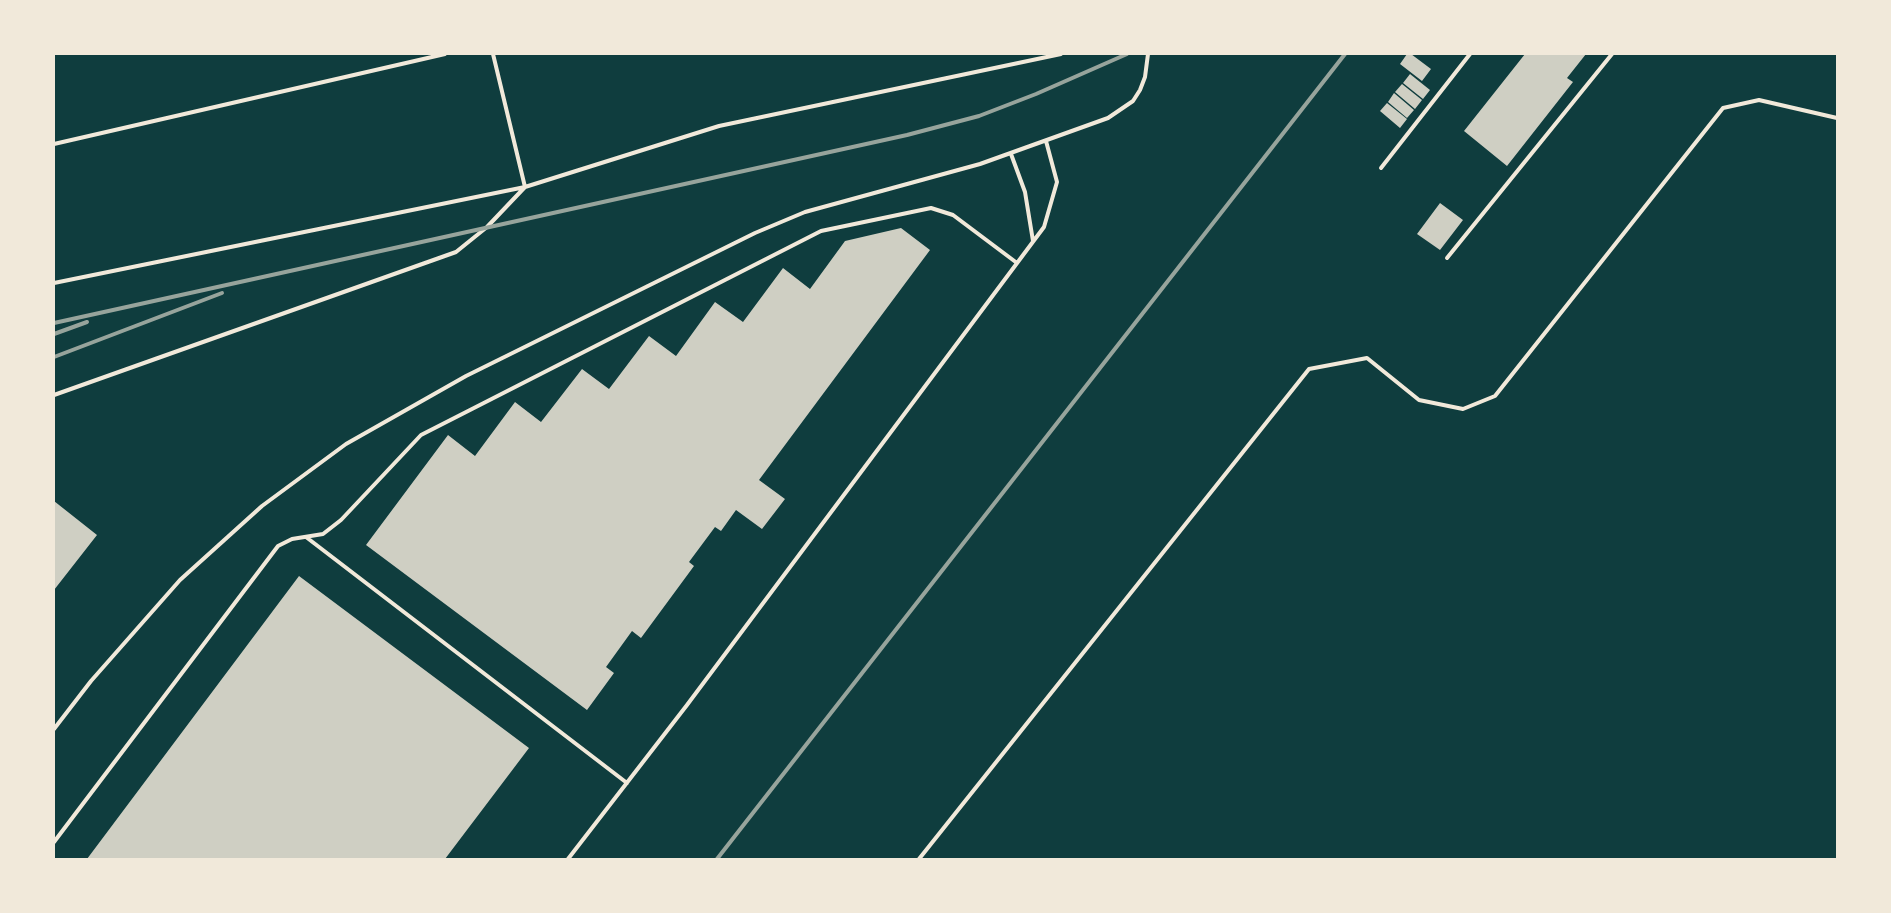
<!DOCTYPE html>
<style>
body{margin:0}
#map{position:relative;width:1891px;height:913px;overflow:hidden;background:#0f3d3e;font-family:Cabin,sans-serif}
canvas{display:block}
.frame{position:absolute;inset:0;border:55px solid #f1e9da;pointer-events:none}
</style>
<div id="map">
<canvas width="1891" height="913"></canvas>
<div class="frame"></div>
</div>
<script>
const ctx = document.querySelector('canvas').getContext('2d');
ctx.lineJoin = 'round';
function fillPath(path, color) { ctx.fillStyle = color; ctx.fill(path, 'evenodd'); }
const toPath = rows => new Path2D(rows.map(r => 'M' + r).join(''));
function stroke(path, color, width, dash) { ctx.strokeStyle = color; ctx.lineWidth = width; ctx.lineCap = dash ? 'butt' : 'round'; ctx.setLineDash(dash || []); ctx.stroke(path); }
const building = toPath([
 [1407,54,1411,54,1431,69,1422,81,1400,64],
 [1525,54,1586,54,1567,78,1573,82,1507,166,1464,131],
 [1410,74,1430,90,1423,99,1403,83],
 [1402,84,1422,100,1415,109,1395,92],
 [1394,93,1414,110,1407,118,1388,102],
 [1387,103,1407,119,1400,128,1380,111],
 [1440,203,1463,220,1440,250,1417,234],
 [901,228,930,250,759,480,785,499,762,529,736,510,721,531,715,527,689,562,694,566,641,638,632,631,606,667,614,673,587,710,366,545,448,435,475,456,515,402,541,422,582,369,609,389,649,336,676,356,715,302,743,322,783,268,810,289,845,241],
 [54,501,97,535,54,590],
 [299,576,529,748,445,859,87,859]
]);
const service = toPath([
 [493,54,525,187,719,126,1061,54],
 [54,144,445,54],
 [1011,154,1025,192,1033,241],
 [1381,168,1470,54],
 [1447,258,1612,54],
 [54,283,525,187],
 [54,395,456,252,487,227,525,187],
 [306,537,627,783],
 [54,729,91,681,180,580,262,506,346,444,466,376,755,233,805,212,980,164,1108,118,1133,101,1140,90,1145,77,1148,54],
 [54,842,278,546,292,539,323,534,341,520,421,435,821,231,931,208,953,215,1017,263],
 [568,859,687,705,1044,227,1057,182,1046,141],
 [919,859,1309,369,1367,358,1419,400,1463,409,1495,396,1723,108,1759,100,1837,118]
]);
const rail = toPath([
 [54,323,907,135,979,116,1036,94,1127,54],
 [54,334,87,322],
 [54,357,222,293],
 [717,859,1345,54]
]);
fillPath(building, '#cfcfc3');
stroke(service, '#f1e9da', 4);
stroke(rail, '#97a49c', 4);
</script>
